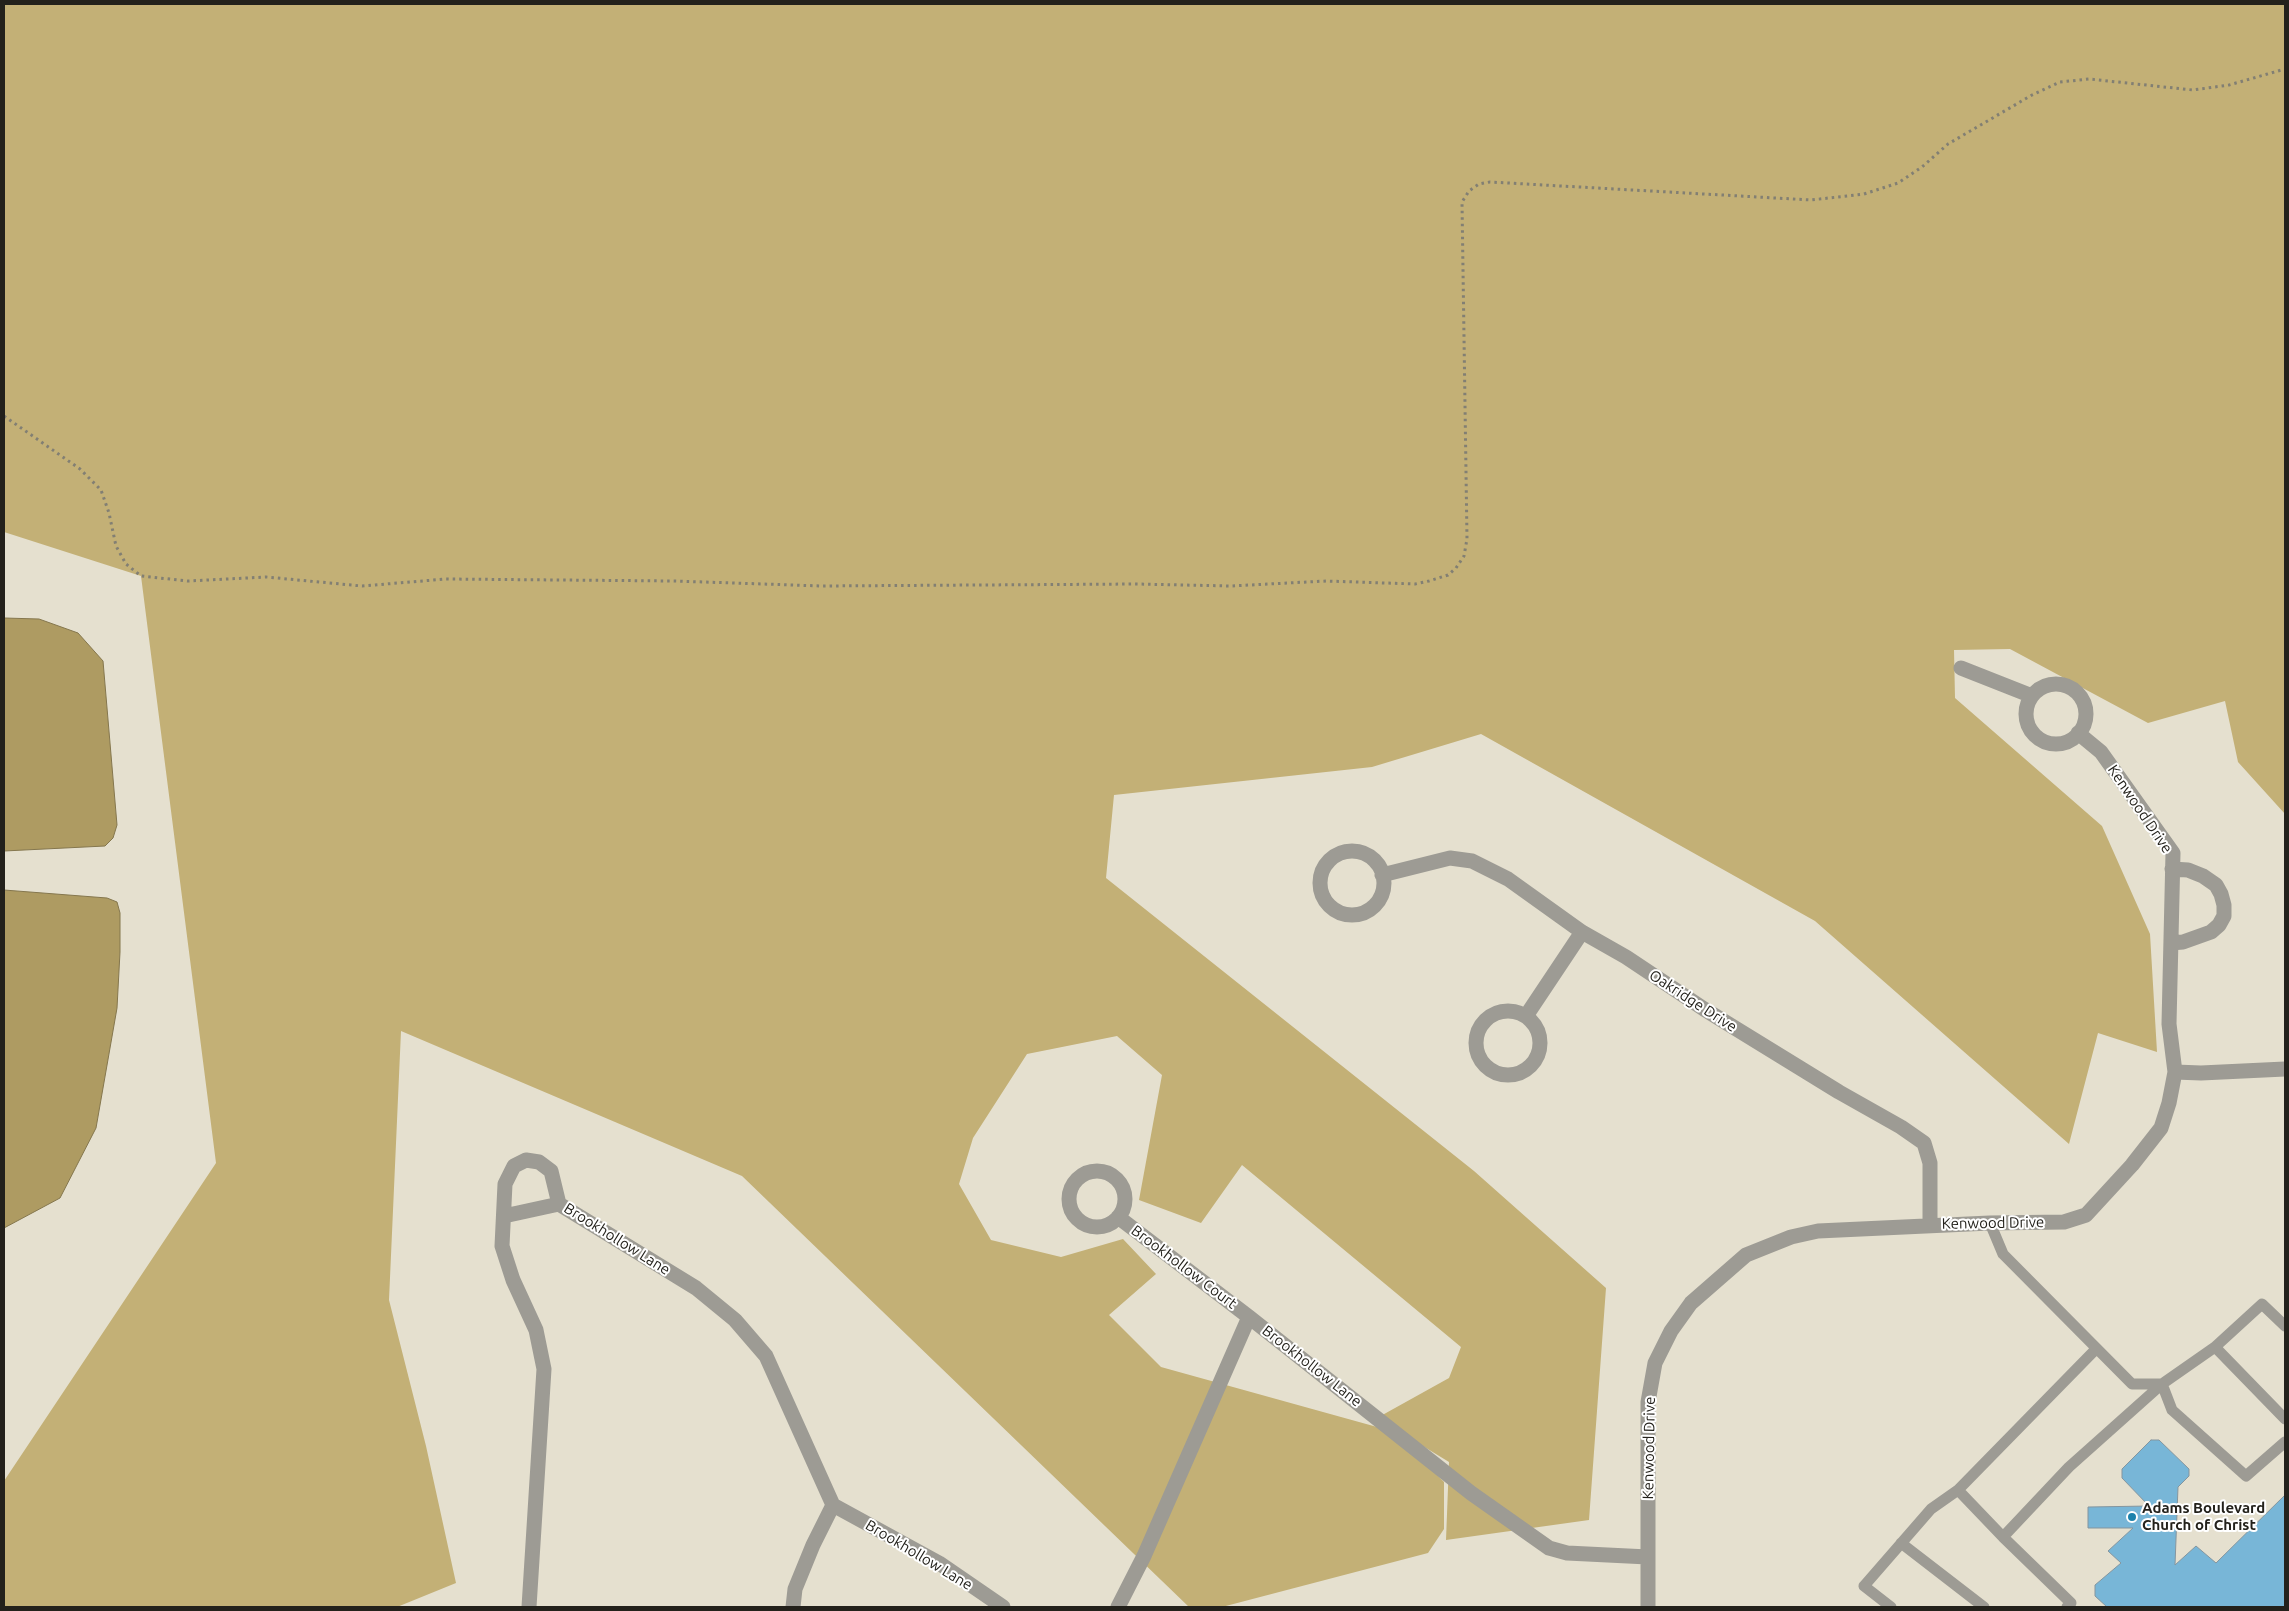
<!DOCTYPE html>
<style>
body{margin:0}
#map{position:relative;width:2289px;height:1611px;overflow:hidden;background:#e5e0cf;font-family:Ubuntu,sans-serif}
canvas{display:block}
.frame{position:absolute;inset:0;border:5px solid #23211b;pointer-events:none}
</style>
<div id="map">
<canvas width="2289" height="1611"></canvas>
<div class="frame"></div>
</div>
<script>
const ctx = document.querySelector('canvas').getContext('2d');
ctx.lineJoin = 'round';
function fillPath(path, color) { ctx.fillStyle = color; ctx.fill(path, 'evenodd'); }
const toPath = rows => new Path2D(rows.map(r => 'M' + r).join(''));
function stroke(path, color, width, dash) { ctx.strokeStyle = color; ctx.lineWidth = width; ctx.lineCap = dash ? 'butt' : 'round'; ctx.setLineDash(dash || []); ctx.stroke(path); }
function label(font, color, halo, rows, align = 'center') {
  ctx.font = font + ' Ubuntu,sans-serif'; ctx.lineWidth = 4; ctx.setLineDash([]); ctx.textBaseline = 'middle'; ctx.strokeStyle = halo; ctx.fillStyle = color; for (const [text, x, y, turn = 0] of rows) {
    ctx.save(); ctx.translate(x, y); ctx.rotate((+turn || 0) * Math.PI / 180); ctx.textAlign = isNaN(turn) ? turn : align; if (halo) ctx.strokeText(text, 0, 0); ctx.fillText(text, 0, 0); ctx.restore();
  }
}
const forest = toPath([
 [4,4,2285,4,2285,814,2238,762,2225,701,2148,723,2010,649,1954,650,1955,698,2102,826,2150,934,2157,1052,2098,1033,2069,1144,1815,921,1481,734,1372,767,1114,795,1106,878,1474,1171,1606,1288,1589,1520,1446,1540,1449,1462,1377,1418,1449,1378,1461,1347,1242,1165,1201,1223,1139,1200,1162,1075,1117,1036,1027,1054,973,1138,959,1184,991,1240,1061,1257,1123,1239,1156,1274,1109,1315,1161,1367,1395,1432,1444,1482,1444,1529,1428,1553,1222,1607,1189,1607,742,1176,401,1031,389,1300,426,1446,456,1583,397,1607,4,1607,4,1481,216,1163,141,576,4,532]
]);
const water = toPath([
 [4,618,39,619,78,633,103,661,117,825,113,838,105,846,4,851,4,618],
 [4,890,107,898,117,902,120,913,120,952,117,1008,96,1128,60,1198,4,1228,4,890]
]);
const building = toPath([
 [2151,1440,2159,1440,2189,1469,2189,1476,2178,1487,2175,1565,2196,1546,2216,1563,2285,1495,2285,1607,2107,1607,2095,1596,2095,1585,2121,1563,2108,1551,2133,1528,2088,1528,2088,1507,2149,1506,2122,1478,2122,1469,2151,1440]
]);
const path = toPath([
 [4,416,80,469,101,490,109,513,116,546,126,564,141,576,188,581,266,577,362,586,446,579,674,581,822,586,1136,584,1231,586,1326,581,1415,584,1429,581,1448,575,1456,568,1464,556,1467,539,1462,202,1469,191,1479,184,1490,182,1811,200,1864,194,1898,183,1922,167,1948,144,2032,95,2060,82,2089,79,2193,90,2229,85,2285,69]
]);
const lane = toPath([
 [1990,1223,2003,1254,2132,1384,2162,1384,2215,1347,2262,1304,2285,1326],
 [2215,1347,2285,1419],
 [1958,1490,2003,1537],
 [1901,1543,1984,1607],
 [1891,1607,1864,1586,1931,1509,1958,1490,2096,1349],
 [2067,1607,2071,1603,2003,1537,2069,1467,2162,1384,2172,1410,2246,1476,2285,1442]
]);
const street = toPath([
 [1961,668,2032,696],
 '2026 714a30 30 0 1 1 60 0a30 30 0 1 1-60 0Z',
 '1320 883a32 32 0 1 1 64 0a32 32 0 1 1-64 0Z',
 [1382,875,1450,858,1472,861,1508,879,1582,932,1626,957,1704,1009,1839,1092,1901,1127,1924,1143,1930,1163,1930,1225],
 [2171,943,2183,942,2211,932,2219,925,2224,916,2224,905,2221,894,2216,885,2203,876,2188,870,2172,869],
 '1476 1043a32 32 0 1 1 64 0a32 32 0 1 1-64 0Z',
 [1526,1016,1582,932],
 [2175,1072,2201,1073,2285,1069],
 '1069 1199a28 28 0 1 1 56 0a28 28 0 1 1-56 0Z',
 [504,1216,559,1204],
 [1118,1217,1249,1317,1471,1493,1549,1548,1567,1553,1648,1557],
 [833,1505,939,1563,1003,1607],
 [529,1607,544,1369,536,1330,513,1280,502,1246,505,1184,514,1166,526,1160,539,1162,551,1171,559,1204,696,1288,735,1320,766,1356,833,1505,813,1545,795,1589,793,1607],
 [1118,1607,1144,1556,1249,1317],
 [1648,1607,1648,1402,1655,1363,1671,1331,1691,1303,1746,1255,1791,1237,1818,1231,1990,1223,2064,1222,2086,1215,2132,1165,2161,1128,2169,1103,2175,1072,2169,1024,2173,853,2101,752,2078,733]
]);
const markers = [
 [2132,1517,5,"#1d82ac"]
];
const streetNames = [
 ["Kenwood Drive",2140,809,56],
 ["Oakridge Drive",1693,1001,33],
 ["Kenwood Drive",1993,1223,-1],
 ["Brookhollow Lane",617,1239,32],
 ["Brookhollow Court",1184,1267,37],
 ["Brookhollow Lane",1312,1366,38],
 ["Kenwood Drive",1649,1448,-89],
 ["Brookhollow Lane",919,1555,31]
];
const poiNames = [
 ["Adams Boulevard",2142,1508],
 ["Church of Christ",2142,1525]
];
fillPath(forest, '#c3b076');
fillPath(water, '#ae9b62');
stroke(water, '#84764d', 1);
fillPath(building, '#78b6d7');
stroke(building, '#84959e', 1);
stroke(path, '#827f73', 3, [2.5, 4]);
stroke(lane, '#9d9b94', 11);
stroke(street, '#9d9b94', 15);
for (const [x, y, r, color] of markers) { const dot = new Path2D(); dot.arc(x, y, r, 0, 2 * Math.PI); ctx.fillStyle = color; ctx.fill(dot); stroke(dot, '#fff', 2); }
label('15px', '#23211b', '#fff', streetNames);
label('bold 15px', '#23211b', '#fff', poiNames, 'left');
</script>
